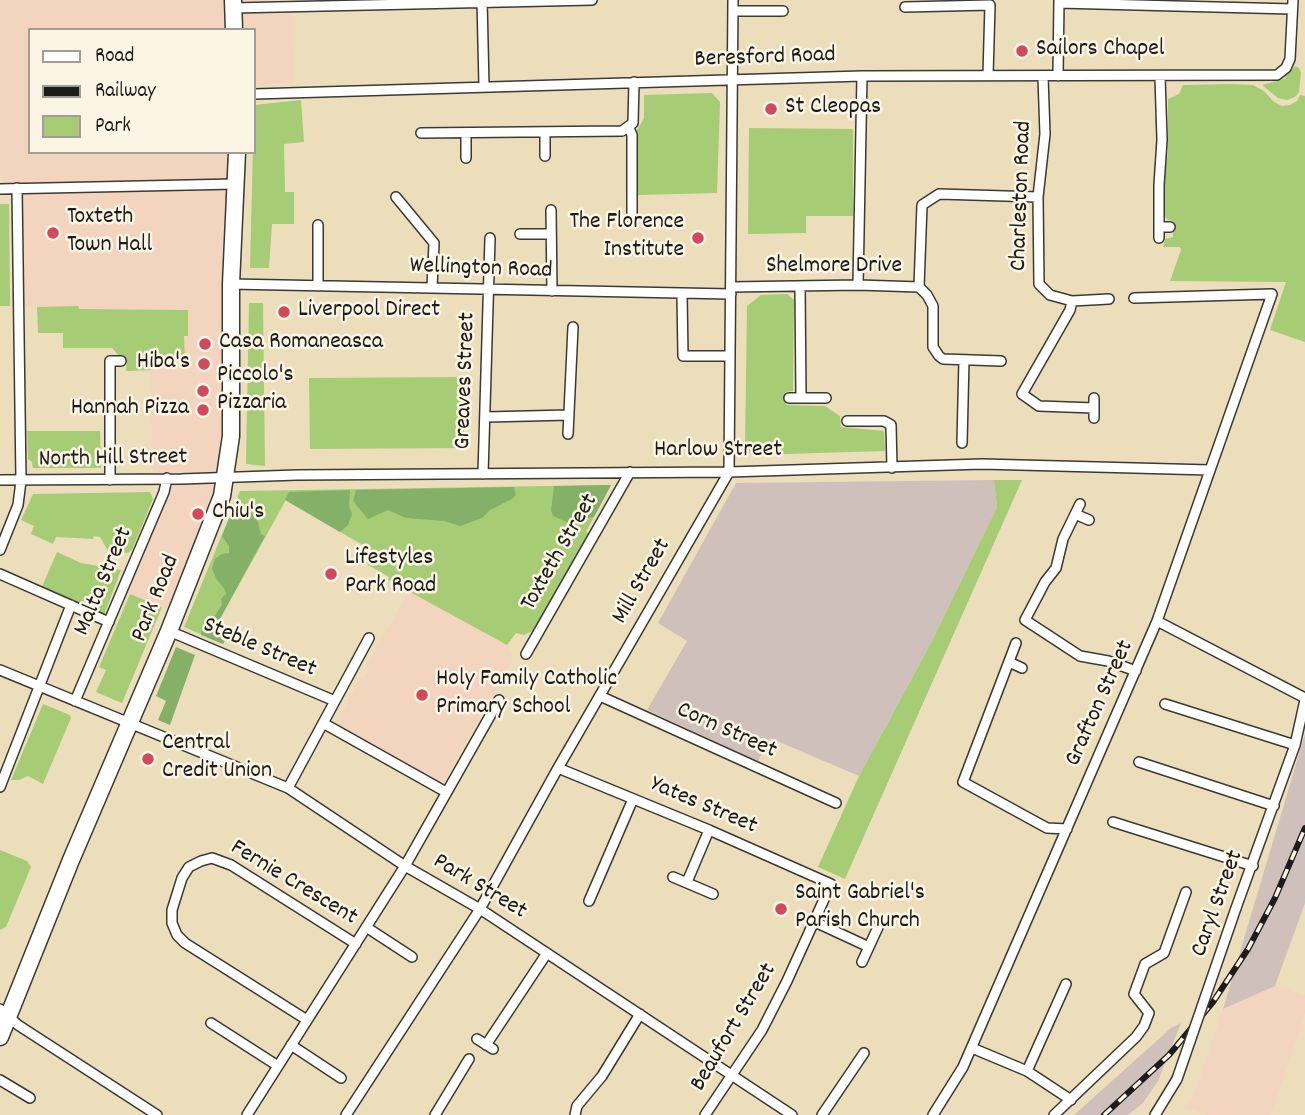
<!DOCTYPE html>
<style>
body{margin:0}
#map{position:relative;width:1305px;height:1115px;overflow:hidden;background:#ecdeba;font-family:Dekko,sans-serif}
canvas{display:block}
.legend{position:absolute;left:28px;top:28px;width:228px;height:126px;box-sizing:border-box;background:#fcf5e5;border:2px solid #a29e95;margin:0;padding:9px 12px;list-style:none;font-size:21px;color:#1c1c1c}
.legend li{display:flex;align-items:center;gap:14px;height:35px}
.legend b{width:35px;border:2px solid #a29e95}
</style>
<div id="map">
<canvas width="1305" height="1115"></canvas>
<ul class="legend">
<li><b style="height:9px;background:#fff"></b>Road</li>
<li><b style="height:9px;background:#1c1c1c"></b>Railway</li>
<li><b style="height:19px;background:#a7cc76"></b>Park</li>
</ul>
</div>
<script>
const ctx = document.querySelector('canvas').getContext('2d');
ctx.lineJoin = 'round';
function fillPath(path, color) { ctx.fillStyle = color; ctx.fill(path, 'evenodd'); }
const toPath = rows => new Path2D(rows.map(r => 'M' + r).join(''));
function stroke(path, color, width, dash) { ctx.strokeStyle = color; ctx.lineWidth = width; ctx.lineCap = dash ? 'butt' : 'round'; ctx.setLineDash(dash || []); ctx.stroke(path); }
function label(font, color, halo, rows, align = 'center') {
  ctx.font = font + ' Dekko,sans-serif'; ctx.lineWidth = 5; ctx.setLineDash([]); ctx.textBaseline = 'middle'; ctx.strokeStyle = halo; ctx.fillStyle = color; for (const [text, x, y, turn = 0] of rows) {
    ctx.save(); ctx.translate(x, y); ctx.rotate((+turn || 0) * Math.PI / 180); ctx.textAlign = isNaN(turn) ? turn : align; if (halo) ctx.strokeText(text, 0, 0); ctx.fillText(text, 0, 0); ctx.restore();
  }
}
const built = toPath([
 [0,0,283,0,292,11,293,84,254,85,254,30,30,30,30,152,229,152,230,206,225,211,220,413,223,417,219,465,214,495,167,609,127,592,167,495,152,468,151,360,184,360,184,336,188,335,188,311,79,310,78,306,23,307,21,203,0,176],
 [409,591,507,645,513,660,442,783,338,725,341,719,339,718,361,678,365,678,369,670,367,665],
 [1275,986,1305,995,1305,1013,1271,1115,1209,1115,1184,1107,1193,1098,1223,1009]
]);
const industrial = toPath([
 [994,480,997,507,931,643,859,776,770,738,758,761,647,710,687,641,658,623,736,483],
 [1305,734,1305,903,1275,986,1223,1009],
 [1181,1023,1158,1081,1143,1103,1128,1115,1074,1115,1171,1028]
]);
const green = toPath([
 [1295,66,1299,68,1301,73,1299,92,1295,97,1287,100,1278,98,1262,85,1284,79],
 [1231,84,1253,85,1264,91,1274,102,1282,106,1290,105,1297,101,1300,95,1305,96,1305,342,1270,330,1286,282,1170,281,1181,250,1180,247,1163,247,1165,239,1173,237,1173,221,1168,220,1164,215,1164,185,1168,150,1168,99,1179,94,1183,85],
 [712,93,720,102,717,193,638,195,636,132,644,118,644,95],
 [301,100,304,142,284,144,285,192,294,192,294,224,272,224,269,268,250,268,254,105],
 [749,128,853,129,853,216,806,216,806,233,748,234],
 [0,204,9,204,10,306,0,306],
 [787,294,794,300,793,391,785,392,786,405,825,406,840,416,841,427,884,431,885,451,753,455,745,449,747,306,761,295],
 [249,303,263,303,265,466,246,464],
 [78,306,79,309,188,310,188,336,184,336,185,361,152,360,152,370,126,371,127,359,122,359,112,348,63,348,63,333,38,333,37,307],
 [464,377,464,448,310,449,309,378],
 [27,431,100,431,101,468,33,468,32,462,28,459],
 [994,480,1022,480,845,879,818,867,859,776,931,643,997,507],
 [611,485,586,532,589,533,533,631,524,635,516,633,507,645,388,580,389,577,368,565,367,562,373,551,316,518,287,498,215,628,228,635,223,644,184,627,240,491],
 [150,492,153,499,132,550,128,553,108,551,100,537,94,536,93,539,56,537,53,544,31,534,34,526,21,520,33,494],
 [57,552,81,563,121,570,104,615,41,589],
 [130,594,162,607,122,703,96,692,106,670,99,667],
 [43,704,70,715,71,718,43,784,28,776,19,780,11,780],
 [0,850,27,861,31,867,6,927,0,930]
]);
const forest = toPath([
 [611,485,594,517,577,519,571,524,553,516,551,510,554,486],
 [514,487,516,495,512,499,490,510,482,518,460,526,444,521,406,518,388,510,368,519,353,501,356,490],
 [350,490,349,506,352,514,348,525,340,532,285,500,289,492],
 [233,509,249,510,258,522,261,534,265,536,215,628,228,635,223,644,201,635,202,626,214,617,222,605,221,599,226,594,224,588,217,580,212,569,215,559,222,554,229,553,229,546,222,536],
 [176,647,195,655,170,725,158,720,166,701,156,696]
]);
const street = toPath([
 [482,0,484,86],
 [1059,3,1292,9],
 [905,7,990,5,988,75],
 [233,8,592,0],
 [734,11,783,11],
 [1058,76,1059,0],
 [1043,77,1045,134,1038,197,1039,284,1050,295,1072,301,1109,299],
 [254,94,862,76,1277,75,1286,68,1290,59,1293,0],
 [629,128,632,135,632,220],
 [421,133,622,131,633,123,634,82],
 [545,156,545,132],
 [466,158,466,133],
 [0,189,235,184],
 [396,197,434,243,432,288],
 [551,210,552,291],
 [318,225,318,285],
 [1159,227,1170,227],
 [520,234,551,234],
 [1159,238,1159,185,1162,140,1160,76],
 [231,284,731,294],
 [858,285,862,76],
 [731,287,858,285,919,287,927,295,933,306,933,347,939,356,943,359,1001,361],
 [800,287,801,397],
 [919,287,922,205,939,194,1038,197],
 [682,294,683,356,730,356],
 [1072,301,1070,310,1022,394,1039,406,1094,408],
 [789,398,826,398],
 [486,417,569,415],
 [1094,418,1094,398],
 [847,421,884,421,891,425,892,468],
 [568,434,573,327],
 [962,443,964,360],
 [483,474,490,238],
 [0,480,181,479,297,475,729,472,982,464,1210,470],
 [110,480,110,361,121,361],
 [1080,504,1063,539,1056,568,1045,582,1025,620,1080,656,1108,661,1136,671],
 [1075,514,1089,520],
 [0,550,18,505,21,481,17,188],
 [0,574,109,622],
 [1157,621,1305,698],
 [169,631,335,701],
 [1016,643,963,782,1047,828,1067,829],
 [526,654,630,472],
 [1009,662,1022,668],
 [0,670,288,788,405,866,480,909,792,1115],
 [600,696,836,803],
 [75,701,164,492,167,478],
 [1165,704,1295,745],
 [323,723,446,792],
 [1139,762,1274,806],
 [558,768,709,830,831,884,787,981,762,1030,705,1115],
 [0,787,71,605],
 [288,788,369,638],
 [1113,822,1253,866],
 [673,877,713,894],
 [687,882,709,830],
 [589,901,633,799],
 [1236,908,1295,745,1305,700],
 [815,922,869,947],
 [366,927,412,957],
 [862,962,879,925],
 [0,1009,18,1025,157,1115],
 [307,1020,185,943,177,935,172,923,172,910,182,878,189,867,201,861,212,858,231,865,356,944],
 [211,1023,278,1066],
 [477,1039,493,1049],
 [291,1045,341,1078],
 [486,1045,547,953],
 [972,1048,1027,1071,1071,1100],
 [1027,1071,1066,984],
 [0,1080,30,1098],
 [247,1115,405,866,499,700],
 [346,1115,480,909,558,768,729,472,733,0],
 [435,1115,469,1059],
 [575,1115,577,1106,602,1076,640,1014],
 [822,1115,864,1053],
 [933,1115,963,1067,1157,621,1272,294,1134,298],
 [1054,1115,1136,1037,1144,1026,1149,1013,1134,994,1145,964,1164,953,1186,892],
 [1155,1115,1177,1079]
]);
const highway = toPath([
 [233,0,234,30],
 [0,1037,71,860,169,631,222,496,231,436,231,284,237,152]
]);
const rail = toPath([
 [1104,1115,1169,1055,1213,1002,1248,949,1275,898,1305,828]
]);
const streetBridge = toPath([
 [1177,1079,1236,908]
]);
const markers = [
 [1022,51,7,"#d1495b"],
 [771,109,7,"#d1495b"],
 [53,233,7,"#d1495b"],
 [698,238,7,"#d1495b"],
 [284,312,7,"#d1495b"],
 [205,344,7,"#d1495b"],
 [204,364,7,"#d1495b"],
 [203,391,7,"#d1495b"],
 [203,410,7,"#d1495b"],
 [198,514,7,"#d1495b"],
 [331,574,7,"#d1495b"],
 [422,695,7,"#d1495b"],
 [148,759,7,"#d1495b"],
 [781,909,7,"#d1495b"]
];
const poiNames = [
 ["Sailors Chapel",1036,51],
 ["St Cleopas",785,109],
 ["Toxteth",67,219],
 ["Town Hall",67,247],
 ["The Florence",684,224,"right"],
 ["Institute",684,252,"right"],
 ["Liverpool Direct",298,312],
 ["Casa Romaneasca",219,344],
 ["Hiba's",190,364,"right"],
 ["Piccolo's",217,377],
 ["Pizzaria",217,405],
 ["Hannah Pizza",189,410,"right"],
 ["Chiu's",212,514],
 ["Lifestyles",345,560],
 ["Park Road",345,588],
 ["Holy Family Catholic",436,681],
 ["Primary School",436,709],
 ["Central",162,745],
 ["Credit Union",162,773],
 ["Saint Gabriel's",795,895],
 ["Parish Church",795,923]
];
const streetNames = [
 ["Beresford Road",765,59,-2],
 ["Charleston Road",1023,196,-88],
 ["Shelmore Drive",834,268],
 ["Wellington Road",481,270,2],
 ["Greaves Street",467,381,-88],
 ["Harlow Street",718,452],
 ["North Hill Street",113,460,-1],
 ["Toxteth Street",561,553,-60],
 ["Malta Street",105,582,-67],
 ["Mill Street",643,582,-60],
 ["Park Road",157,599,-68],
 ["Steble Street",259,649,23],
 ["Grafton Street",1101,704,-66],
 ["Corn Street",726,732,24],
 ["Yates Street",703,807,23],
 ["Fernie Crescent",293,884,31],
 ["Park Street",479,888,31],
 ["Caryl Street",1219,904,-70],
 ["Beaufort Street",735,1028,-59]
];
fillPath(built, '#f3d4bf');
fillPath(industrial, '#cfc0bb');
fillPath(green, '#a7cc76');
fillPath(forest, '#85b067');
stroke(street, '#3b3934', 12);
stroke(highway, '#3b3934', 19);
stroke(street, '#fff', 9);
stroke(highway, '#fff', 16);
stroke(rail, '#1c1c1c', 6);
stroke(rail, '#fcf5e5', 3.5, [10]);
stroke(streetBridge, '#3b3934', 12, []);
stroke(streetBridge, '#fff', 9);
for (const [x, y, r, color] of markers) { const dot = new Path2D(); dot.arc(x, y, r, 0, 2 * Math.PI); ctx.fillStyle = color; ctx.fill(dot); stroke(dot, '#fcf5e5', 2.5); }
label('24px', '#1c1c1c', '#fcf5e5', poiNames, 'left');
label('24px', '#1c1c1c', '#fcf5e5', streetNames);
</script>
